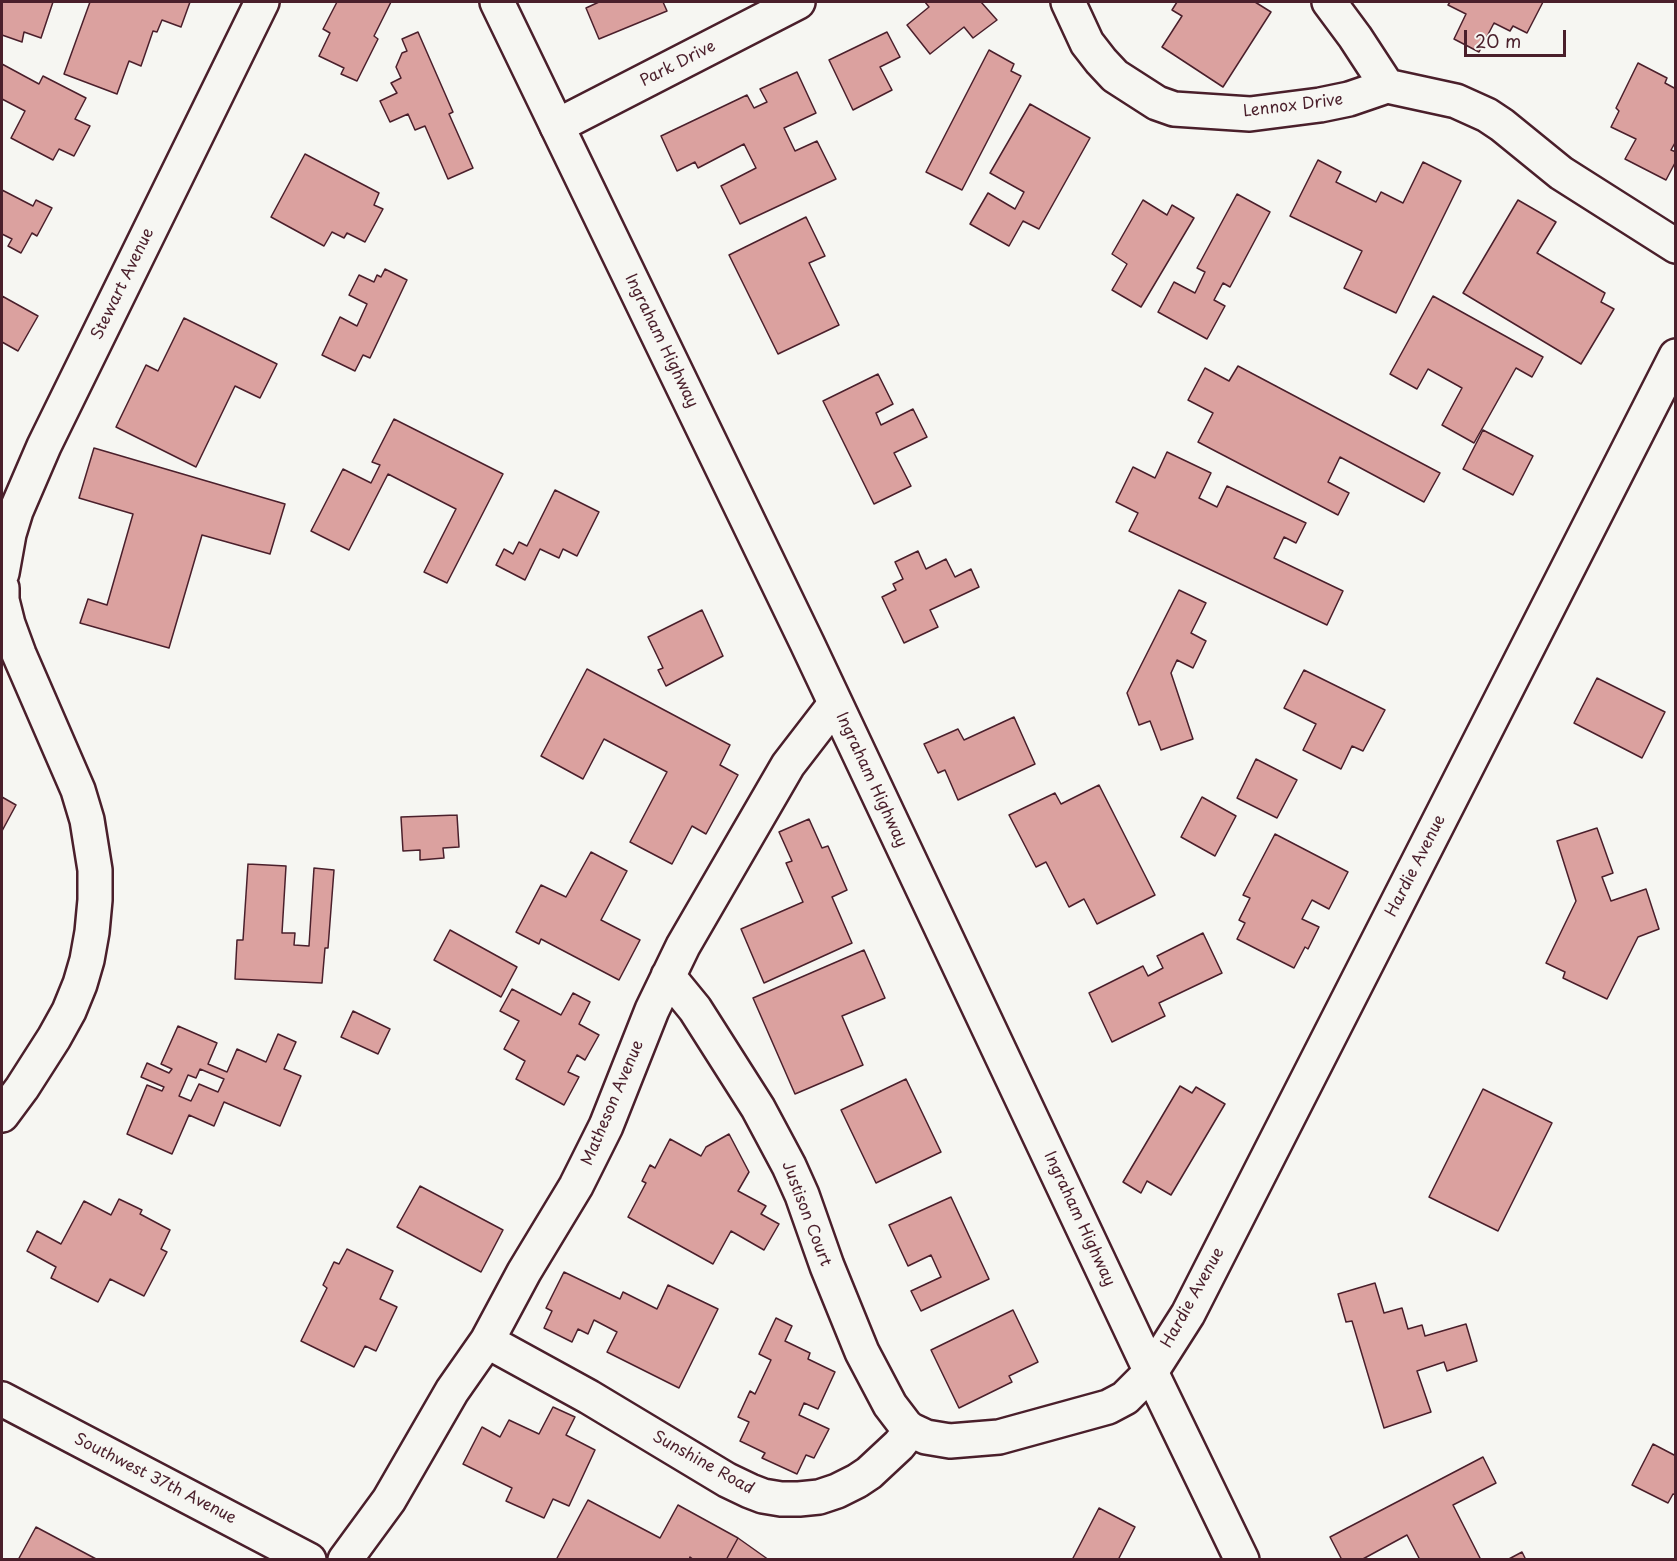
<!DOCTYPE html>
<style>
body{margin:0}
#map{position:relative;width:1677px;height:1561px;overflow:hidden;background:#f6f6f2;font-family:"Playpen Sans",sans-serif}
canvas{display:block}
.frame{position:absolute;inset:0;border:3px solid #4a1f2b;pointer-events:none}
.scale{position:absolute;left:1464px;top:30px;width:102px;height:27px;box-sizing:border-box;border:3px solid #4a1f2b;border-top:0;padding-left:8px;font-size:18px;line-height:21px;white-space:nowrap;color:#4a1f2b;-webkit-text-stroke:4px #f6f6f2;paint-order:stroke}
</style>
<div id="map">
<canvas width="1677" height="1561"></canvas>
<div class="frame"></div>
<div class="scale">20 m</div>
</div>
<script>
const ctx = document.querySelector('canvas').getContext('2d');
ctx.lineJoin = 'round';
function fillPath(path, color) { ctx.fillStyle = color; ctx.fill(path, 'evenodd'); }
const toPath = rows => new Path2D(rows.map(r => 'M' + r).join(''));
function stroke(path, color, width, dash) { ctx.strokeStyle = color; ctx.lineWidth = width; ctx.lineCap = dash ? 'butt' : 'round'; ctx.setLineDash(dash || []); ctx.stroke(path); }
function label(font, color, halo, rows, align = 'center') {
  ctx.font = font + ' "Playpen Sans",sans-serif'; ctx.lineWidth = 6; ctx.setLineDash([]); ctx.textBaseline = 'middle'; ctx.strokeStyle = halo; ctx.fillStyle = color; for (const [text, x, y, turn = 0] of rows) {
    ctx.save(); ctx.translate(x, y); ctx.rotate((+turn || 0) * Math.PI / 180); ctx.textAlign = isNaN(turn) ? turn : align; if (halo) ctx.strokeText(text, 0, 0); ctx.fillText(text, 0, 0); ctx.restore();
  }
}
const building = toPath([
 [2,2,53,2,41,38,24,32,22,42,2,35,2,2],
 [90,2,190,2,181,27,162,20,157,32,153,31,141,66,129,61,117,94,64,74,90,2],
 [337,2,391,2,374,36,378,39,357,81,341,74,344,68,319,56,330,33,323,29,337,2],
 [599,2,663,2,667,11,599,39,586,8,599,2],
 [925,2,981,2,997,20,973,38,964,27,930,54,907,25,929,7,925,2],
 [1177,2,1255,2,1271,12,1223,87,1162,47,1182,16,1172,10,1177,2],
 [1450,2,1543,2,1527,33,1513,26,1510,31,1494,23,1479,52,1454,39,1466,14,1448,5,1450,2],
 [418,32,453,112,449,114,473,168,448,179,425,126,415,130,408,114,390,122,380,101,397,93,391,83,401,78,396,67,402,53,407,51,402,39,418,32],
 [887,32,900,57,880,67,892,90,853,110,829,60,887,32],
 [989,50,1014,64,1011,71,1021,76,962,190,926,172,989,50],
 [1638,63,1667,78,1665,83,1676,89,1676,141,1671,150,1676,152,1676,161,1666,180,1625,159,1636,139,1611,127,1619,111,1616,108,1638,63],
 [2,64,39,84,43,76,86,98,75,119,90,126,74,156,59,149,53,160,11,138,25,111,2,99,2,64],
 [797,72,816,113,784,128,795,151,817,141,836,179,740,224,721,186,756,168,744,144,698,168,695,162,677,171,661,136,747,95,754,108,767,102,760,89,797,72],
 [1030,104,1090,138,1039,229,1023,221,1009,246,970,224,988,193,1015,209,1024,192,990,173,1030,104],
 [305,154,379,193,374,205,383,209,365,242,347,233,344,238,332,232,324,246,271,217,305,154],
 [1318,160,1341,172,1336,182,1376,202,1381,192,1403,203,1423,162,1461,181,1396,313,1344,288,1362,251,1290,216,1318,160],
 [2,190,33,206,36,200,52,208,37,236,32,233,21,253,8,246,12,239,2,234,2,190],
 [1237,194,1270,212,1230,287,1223,283,1214,300,1225,306,1207,339,1158,312,1174,282,1195,293,1205,272,1197,268,1237,194],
 [1143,200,1167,215,1172,205,1194,218,1141,307,1112,290,1127,264,1112,254,1143,200],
 [1518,200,1556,222,1537,253,1605,293,1601,302,1614,309,1581,364,1463,293,1518,200],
 [806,217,825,256,809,263,839,325,778,354,729,255,806,217],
 [385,269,407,280,370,358,363,355,355,371,322,355,340,317,357,326,367,304,349,295,359,275,374,282,377,275,381,277,385,269],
 [2,296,38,316,18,351,2,342,2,296],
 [1433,296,1543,357,1532,377,1516,368,1474,443,1442,425,1462,388,1428,369,1417,389,1390,374,1433,296],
 [184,318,277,364,260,398,235,386,196,467,116,427,146,365,158,371,184,318],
 [1238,366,1440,473,1424,502,1340,457,1328,482,1349,493,1338,515,1198,442,1213,413,1188,400,1205,368,1229,381,1238,366],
 [878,374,893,404,876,413,881,425,913,409,927,437,894,453,911,486,874,504,823,401,878,374],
 [394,419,503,474,447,583,424,572,456,509,388,474,349,550,311,531,343,469,371,483,380,465,372,462,394,419],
 [1483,430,1533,456,1513,495,1463,469,1483,430],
 [94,448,285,504,270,554,202,535,169,648,80,623,88,599,107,605,133,514,79,498,94,448],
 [1167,452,1211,473,1199,498,1217,507,1227,486,1306,523,1296,543,1284,537,1274,558,1343,591,1327,625,1129,531,1138,513,1116,502,1133,467,1155,478,1167,452],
 [555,490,599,512,577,556,563,549,559,558,540,549,525,580,496,565,504,549,513,554,519,542,527,546,555,490],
 [918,551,926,569,946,559,955,577,971,569,979,587,930,610,938,627,904,643,882,597,896,590,893,584,903,579,895,562,918,551],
 [1179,590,1206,603,1191,633,1206,641,1193,668,1177,660,1171,673,1193,739,1161,750,1150,721,1139,725,1127,693,1179,590],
 [702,610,723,656,666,686,658,670,663,668,648,637,702,610],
 [587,669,730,745,720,765,738,775,706,834,692,826,672,864,630,842,667,772,604,739,583,779,541,756,587,669],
 [1304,670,1385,710,1363,751,1352,746,1341,769,1303,750,1316,724,1284,708,1304,670],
 [1597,678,1665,712,1642,758,1574,723,1597,678],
 [1014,717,1035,764,958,800,945,770,938,773,924,744,958,729,964,740,1014,717],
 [1256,759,1297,780,1277,818,1237,798,1256,759],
 [1099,785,1155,895,1097,924,1084,899,1069,907,1046,862,1036,867,1009,815,1055,793,1061,804,1099,785],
 [2,797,16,805,2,831,2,797],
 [1202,797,1236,816,1215,856,1181,837,1202,797],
 [457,815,459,847,443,848,444,858,420,860,420,850,403,851,401,817,457,815],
 [809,819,822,848,828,846,847,890,832,897,852,943,764,983,741,929,803,902,786,863,792,861,779,832,809,819],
 [1597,828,1613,873,1602,877,1611,901,1646,889,1659,929,1638,937,1607,999,1563,978,1565,972,1546,963,1576,901,1557,841,1597,828],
 [1275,834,1348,872,1329,909,1312,900,1302,919,1319,927,1308,949,1305,947,1294,968,1237,939,1245,923,1239,920,1250,898,1243,895,1275,834],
 [591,852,627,871,601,920,640,940,619,980,541,939,539,944,516,932,541,885,566,897,591,852],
 [248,864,286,866,282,933,295,933,294,945,309,946,314,868,334,870,328,948,325,948,322,983,235,979,237,940,243,940,248,864],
 [450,930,517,967,501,997,434,960,450,930],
 [1203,933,1222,973,1159,1003,1165,1016,1112,1042,1089,993,1143,966,1148,976,1163,968,1157,956,1203,933],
 [864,950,885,998,842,1016,863,1065,795,1094,753,998,864,950],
 [512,989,561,1015,573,993,590,1002,579,1024,599,1035,585,1060,577,1055,568,1072,579,1077,564,1105,516,1079,525,1061,504,1049,519,1021,500,1011,512,989],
 [353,1011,390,1029,378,1054,341,1037,353,1011],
 [178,1026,217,1043,208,1064,227,1072,237,1049,266,1062,278,1034,296,1042,284,1069,301,1076,280,1126,224,1102,214,1126,189,1115,172,1154,127,1134,147,1085,162,1091,164,1087,141,1077,147,1063,169,1073,172,1069,161,1064,178,1026],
 [200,1069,224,1079,218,1092,199,1084,191,1101,179,1096,188,1075,196,1078,200,1069],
 [906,1079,941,1152,876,1183,841,1110,906,1079],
 [1180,1086,1192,1093,1196,1087,1225,1104,1171,1195,1147,1181,1141,1193,1123,1182,1180,1086],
 [1483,1089,1552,1123,1498,1231,1429,1197,1483,1089],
 [729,1134,749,1172,738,1191,766,1206,761,1214,779,1224,764,1250,731,1231,713,1264,628,1217,646,1183,642,1181,650,1165,655,1168,670,1139,701,1156,706,1147,729,1134],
 [420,1186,503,1230,481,1272,397,1227,420,1186],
 [951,1197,989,1279,921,1311,911,1291,941,1277,931,1255,908,1266,889,1225,951,1197],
 [119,1199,142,1210,140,1214,170,1230,161,1249,167,1252,144,1296,110,1279,98,1302,51,1278,56,1267,27,1251,37,1231,61,1244,84,1201,111,1215,119,1199],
 [347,1249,393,1271,380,1299,397,1307,376,1351,365,1346,354,1367,301,1341,327,1288,323,1285,334,1262,339,1264,347,1249],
 [564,1272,620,1299,623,1292,657,1309,668,1285,718,1309,679,1388,607,1352,617,1332,594,1320,588,1334,578,1329,572,1342,544,1328,552,1311,546,1308,564,1272],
 [1375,1283,1384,1313,1402,1308,1408,1329,1422,1325,1425,1336,1466,1324,1477,1361,1447,1371,1444,1362,1417,1371,1431,1412,1384,1428,1352,1321,1346,1322,1338,1294,1375,1283],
 [1013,1310,1038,1362,1009,1376,1012,1382,959,1408,931,1350,1013,1310],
 [776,1318,792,1326,785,1341,810,1353,808,1359,835,1372,818,1409,804,1403,799,1415,829,1429,814,1458,806,1455,797,1474,762,1458,765,1453,740,1441,749,1422,738,1417,750,1391,755,1394,771,1360,759,1354,776,1318],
 [553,1407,575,1417,566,1435,595,1450,569,1506,553,1499,544,1518,506,1501,512,1488,463,1464,482,1427,500,1437,509,1420,539,1434,553,1407],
 [1653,1444,1676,1456,1676,1495,1673,1494,1668,1503,1632,1485,1653,1444],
 [1483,1457,1496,1483,1453,1505,1481,1560,1420,1560,1407,1535,1361,1560,1342,1560,1330,1537,1483,1457],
 [588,1500,660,1538,678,1505,738,1538,726,1560,694,1560,690,1557,689,1560,556,1560,588,1500],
 [1099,1508,1135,1527,1118,1560,1072,1560,1099,1508],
 [36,1527,98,1560,18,1560,36,1527],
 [738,1538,769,1560,726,1560,738,1538],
 [1522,1552,1526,1560,1507,1560,1522,1552]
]);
const minor = toPath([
 [1068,2,1087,43,1101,61,1115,76,1157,103,1174,109,1250,114,1320,105,1349,99,1387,86,1456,101,1487,115,1502,125,1561,173,1676,246],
 [1329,2,1355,37,1387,86],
 [557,126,798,2],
 [2,573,9,534,16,511,44,446,262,2],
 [2,588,2,600,8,624,19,654,78,790,87,820,95,870,95,900,92,932,87,960,80,984,69,1011,54,1038,22,1088,2,1115],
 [668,976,695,1009,758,1108,789,1166,802,1195,827,1266,862,1352,890,1405,906,1426,911,1430,926,1437,950,1441,999,1437,1108,1407,1125,1398,1151,1372,1188,1314,1676,356],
 [487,1341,589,1397,727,1480,750,1491,763,1496,781,1499,799,1499,819,1497,837,1491,857,1481,869,1473,899,1445,911,1430],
 [2,1399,309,1560],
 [345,1560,389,1500,452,1391,487,1341,524,1272,576,1186,606,1126,652,1010,683,946,788,765,835,704]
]);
const major = toPath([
 [497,2,807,643,1151,1372,1242,1560]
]);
const streetNames = [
 ["Park Drive",678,64,-27],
 ["Lennox Drive",1293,106,-7],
 ["Stewart Avenue",123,284,-64],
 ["Ingraham Highway",661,341,64],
 ["Ingraham Highway",871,780,65],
 ["Hardie Avenue",1416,866,-63],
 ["Matheson Avenue",613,1103,-67],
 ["Justison Court",806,1214,69],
 ["Ingraham Highway",1079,1219,65],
 ["Hardie Avenue",1193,1298,-61],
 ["Sunshine Road",703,1463,29],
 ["Southwest 37th Avenue",155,1479,27]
];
fillPath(building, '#dba19f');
stroke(building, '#4a1f2b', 1.5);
stroke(minor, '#4a1f2b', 38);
stroke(major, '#4a1f2b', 38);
stroke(minor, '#f6f6f2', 33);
stroke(major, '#f6f6f2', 33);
label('16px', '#4a1f2b', '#f6f6f2', streetNames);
</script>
